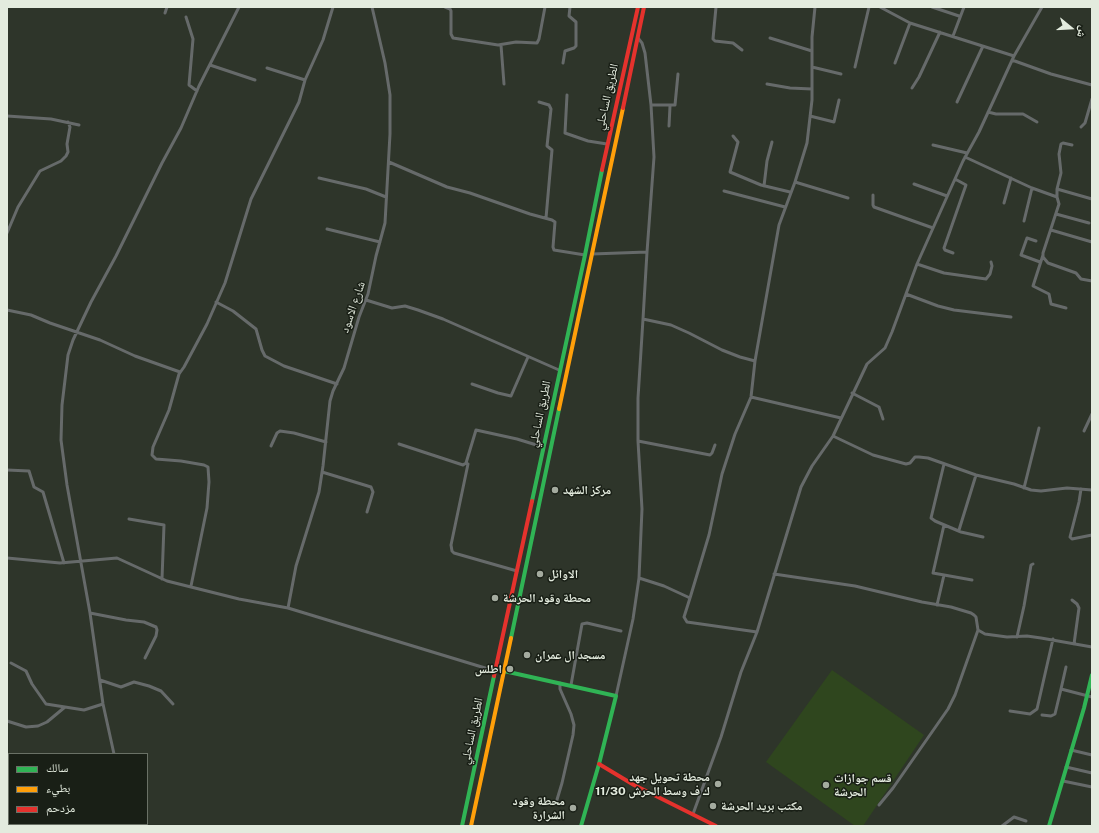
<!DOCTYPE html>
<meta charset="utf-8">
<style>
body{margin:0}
#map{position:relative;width:1099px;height:833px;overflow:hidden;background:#2e352a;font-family:"Public Sans","Noto Naskh Arabic",sans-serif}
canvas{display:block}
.frame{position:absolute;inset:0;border:8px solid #e3ebde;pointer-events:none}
.legend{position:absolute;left:8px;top:753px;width:140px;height:72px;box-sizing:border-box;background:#191f16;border:1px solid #6a7166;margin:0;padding:5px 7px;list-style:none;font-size:12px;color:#e3ebde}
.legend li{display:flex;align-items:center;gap:8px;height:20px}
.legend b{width:20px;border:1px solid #6a7166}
.north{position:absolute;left:1051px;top:8px;width:40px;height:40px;-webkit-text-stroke:3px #191f16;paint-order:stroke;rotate:108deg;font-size:11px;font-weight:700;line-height:16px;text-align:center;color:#e3ebde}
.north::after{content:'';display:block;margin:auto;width:14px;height:18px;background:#e3ebde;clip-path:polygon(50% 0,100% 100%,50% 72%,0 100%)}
</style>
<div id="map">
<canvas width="1099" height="833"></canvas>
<div class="frame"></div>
<ul class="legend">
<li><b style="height:5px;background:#30b455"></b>سالك</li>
<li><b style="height:5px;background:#ff9f0a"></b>بطيء</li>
<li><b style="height:5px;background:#e5322d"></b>مزدحم</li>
</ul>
<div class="north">ش</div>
</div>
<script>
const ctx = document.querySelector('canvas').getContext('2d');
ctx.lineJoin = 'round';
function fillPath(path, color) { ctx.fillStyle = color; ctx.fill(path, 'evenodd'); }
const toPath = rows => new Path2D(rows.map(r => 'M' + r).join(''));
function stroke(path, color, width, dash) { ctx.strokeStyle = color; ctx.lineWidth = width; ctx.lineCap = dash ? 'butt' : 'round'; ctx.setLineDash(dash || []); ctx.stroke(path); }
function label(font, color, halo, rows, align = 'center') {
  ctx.font = font + ' "Public Sans","Noto Naskh Arabic",sans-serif'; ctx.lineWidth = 3; ctx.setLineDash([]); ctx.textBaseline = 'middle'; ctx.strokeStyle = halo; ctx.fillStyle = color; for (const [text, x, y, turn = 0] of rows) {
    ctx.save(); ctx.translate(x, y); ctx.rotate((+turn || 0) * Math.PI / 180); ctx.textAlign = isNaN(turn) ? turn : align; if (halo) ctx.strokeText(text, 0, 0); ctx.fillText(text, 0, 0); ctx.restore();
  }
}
const green = toPath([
 [832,670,924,735,863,826,855,826,766,762]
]);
const street = toPath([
 [445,7,450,9,451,11,451,34,453,38,498,45,516,42,537,43,539,39,545,7],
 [716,7,713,39,715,41,733,43,742,50],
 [880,7,910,23,1014,56],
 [932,7,959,16],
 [165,13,167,7],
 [186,17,193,39,189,85,197,91],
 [953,36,964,7],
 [638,38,642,43,645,53,651,105,654,157,647,252],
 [770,38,812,51],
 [501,45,504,84],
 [1012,60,1051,74,1092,85],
 [563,63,565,51,574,48,576,46,576,22,569,16,570,7],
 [895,63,910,23],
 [210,65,255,80],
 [812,67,841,74],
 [855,67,869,7],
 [267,68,305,80],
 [767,84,790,88,812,89],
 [912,88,919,77,940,32],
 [567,95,565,133,588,141,607,144],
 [539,102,549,105,551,109,547,146,552,150,546,218],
 [957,102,983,46],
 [651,105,675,105,678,74],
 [988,112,996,114,1023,114,1037,122],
 [7,116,51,119,79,125],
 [810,116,834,122,839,100],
 [669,126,670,106],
 [1081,127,1085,123,1092,99],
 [733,136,738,142,730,172,761,185,790,192],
 [933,145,967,153],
 [965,157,1032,188,1057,197,1059,204,1043,253,1043,257,1048,263,1076,273,1081,279,1092,281],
 [389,162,447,187,470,193,530,214,552,220,555,222,553,247,554,250,585,255],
 [319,178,366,189,386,197],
 [795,182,848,198],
 [914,184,947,196],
 [764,186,767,161,772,142],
 [1057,189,1092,199],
 [724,191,785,207],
 [873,195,873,205,874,207,933,228],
 [1057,197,1057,189,1061,173,1059,154,1061,144,1063,143,1072,145],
 [1004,203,1011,178],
 [1056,214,1089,223],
 [1024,221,1032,188],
 [327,229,380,242],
 [1051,230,1092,242],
 [7,233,18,207,40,171,61,161,66,156,68,152,67,144,70,127,68,122],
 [1036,241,1027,238,1021,255,1040,262],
 [953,253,945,250,944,248,966,185,955,179],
 [592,254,647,252,643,319,671,325,689,333,722,350,740,357,755,361,779,225,795,182,807,143,812,100,812,37,815,7],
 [1043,255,1033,286,1049,294,1051,304,1066,308],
 [917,264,944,273,986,279,990,274,992,266,991,262],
 [906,294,938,306,954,310,1011,317],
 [366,300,392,308,405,306,418,310,443,319,559,370],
 [216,302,233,311,256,329,262,350,265,356,284,366,337,384],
 [7,310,31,315,50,323,100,340,135,356,180,372],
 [472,384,498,393,511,396,528,357],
 [852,393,879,407,883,419],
 [751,397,841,418],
 [1084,431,1092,414],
 [833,436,873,455,906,464,910,463,915,457,919,457,928,458,976,475,1014,484,1031,490,1041,491,1067,488,1092,490],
 [638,441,710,455,712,453,715,445],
 [399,444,463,465,466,463,476,430,517,439,543,447],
 [271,446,277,433,280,431,294,433,326,442],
 [468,464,451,545,452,551,454,553,517,571],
 [944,464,931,518,935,521,961,532,983,537],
 [7,470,29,471,34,487,43,492,64,563],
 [322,472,371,487,373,492,367,512],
 [1024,488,1039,428],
 [1081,489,1079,502,1070,537,1072,539,1092,535],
 [129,519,164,525,162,579],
 [944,525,933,573,972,580],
 [959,530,976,475],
 [7,558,60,563,117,558,167,581,239,599,288,608,495,671],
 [774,574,855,586,922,602,951,607,971,613,974,615,976,617,978,630,985,634,1007,637,1027,636,1041,638,1092,647],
 [639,578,664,586,690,598,709,535,722,474,735,434,751,397,755,361],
 [191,586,207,508,209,482,208,467,204,465,181,461,156,459,152,455,153,447,169,410,179,374,184,367,207,324,225,283,251,199,299,102,305,80,323,40,333,7],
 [690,598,684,617,687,622,757,632],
 [1072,600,1077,604,1079,608,1074,644],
 [937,605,944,575],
 [288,608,296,566,319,492,323,466,330,401,333,391,344,368,359,317,368,294,376,256,385,223,390,134,390,95,385,63,372,7],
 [90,613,126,620,144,622,156,627,157,630,156,636,145,658],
 [1017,637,1024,606,1031,565,1033,564],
 [11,663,26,671,32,684,46,704,84,710,103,704],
 [1066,667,1061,689,1092,697],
 [100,680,121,687,134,682,149,686,161,691,173,704],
 [571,685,582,624,587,623,621,631],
 [616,696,633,619,639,578,642,509,638,441,638,398,643,319],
 [1010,711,1030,714,1037,709,1053,639],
 [1042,715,1051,716,1055,714,1061,689],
 [7,721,26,727,38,726,47,722,65,707],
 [1071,750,1092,755],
 [114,754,103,704,90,613,67,485,61,440,62,405,68,355,73,340,91,302,116,256,162,163,181,128,199,86,239,7],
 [1066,767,1092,773],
 [1063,781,1092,787],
 [556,803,562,783,573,735,574,725,571,714,560,689,560,683],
 [879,805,893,788,948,709,955,695,978,630],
 [693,814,721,737,741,672,757,632,801,487,812,466,833,436,867,364,885,348,892,332,917,264,963,161,979,132,1014,56,1042,7],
 [129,824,129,826],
 [1002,826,1014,817,1026,821]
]);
const fast = toPath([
 [532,501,585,255,602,170],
 [511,638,559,409],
 [504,671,616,696,599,764,581,826],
 [462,826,494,676],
 [1049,826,1084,708,1092,675]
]);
const slow = toPath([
 [559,409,623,108],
 [471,826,511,638]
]);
const jam = toPath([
 [623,108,644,7],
 [602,170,638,7],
 [494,676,532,501],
 [599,764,634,785,716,826]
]);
const markers = [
 [555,490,4,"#a4ab9f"],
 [540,574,4,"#a4ab9f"],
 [495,598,4,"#a4ab9f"],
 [527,655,4,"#a4ab9f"],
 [510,669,4,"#a4ab9f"],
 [718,784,4,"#a4ab9f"],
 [826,785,4,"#a4ab9f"],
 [713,806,4,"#a4ab9f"],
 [573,808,4,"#a4ab9f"]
];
const streetNames = [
 ["الطريق الساحلي",607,97,-77],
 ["شارع الاسود",353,307,-71],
 ["الطريق الساحلي",540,414,-78],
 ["الطريق الساحلي",472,731,-78]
];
const poiNames = [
 ["مركز الشهد",563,490],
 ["الاوائل",548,574],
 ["محطة وقود الحرشة",503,598],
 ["مسجد ال عمران",535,655],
 ["اطلس",502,669,"right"],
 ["محطة تحويل جهد",710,777,"right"],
 ["11/30 ك ف وسط الحرش",710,791,"right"],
 ["قسم جوازات",834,778],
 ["الحرشة",834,792],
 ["محطة وقود",565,801,"right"],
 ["الشرارة",565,815,"right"],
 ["مكتب بريد الحرشة",721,806]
];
fillPath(green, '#2f461e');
stroke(street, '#666a6a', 3);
stroke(fast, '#30b455', 4);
stroke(slow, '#ff9f0a', 4);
stroke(jam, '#e5322d', 4);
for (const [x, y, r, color] of markers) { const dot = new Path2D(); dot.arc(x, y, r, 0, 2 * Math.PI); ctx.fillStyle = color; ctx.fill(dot); stroke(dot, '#191f16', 1.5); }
label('12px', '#e3ebde', '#191f16', streetNames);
label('bold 12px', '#e3ebde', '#191f16', poiNames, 'left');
</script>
